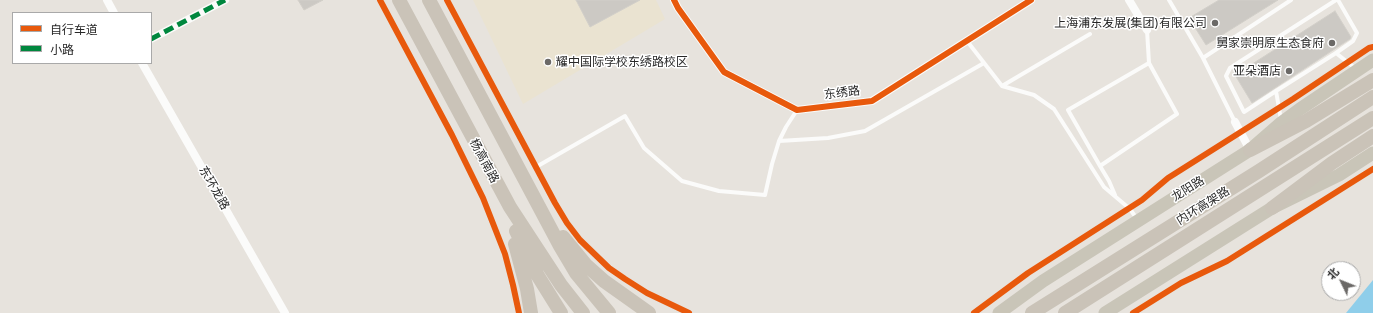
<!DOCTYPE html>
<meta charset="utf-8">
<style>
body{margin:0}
#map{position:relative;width:1373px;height:313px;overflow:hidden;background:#e7e3dd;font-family:Inter,"Noto Sans SC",sans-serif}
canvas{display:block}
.legend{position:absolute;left:12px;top:12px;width:140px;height:52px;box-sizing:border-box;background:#fff;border:1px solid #a9a9a9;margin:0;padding:5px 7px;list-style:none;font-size:12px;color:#282828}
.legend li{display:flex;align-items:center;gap:8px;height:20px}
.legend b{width:20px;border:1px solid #a9a9a9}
.north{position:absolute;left:1321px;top:261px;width:40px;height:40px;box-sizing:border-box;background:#fff;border:1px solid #a9a9a9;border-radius:50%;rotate:313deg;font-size:11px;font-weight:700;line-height:16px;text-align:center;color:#282828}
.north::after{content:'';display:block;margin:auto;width:14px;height:18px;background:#6b6967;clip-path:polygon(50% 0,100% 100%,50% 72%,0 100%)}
</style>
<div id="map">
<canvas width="1373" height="313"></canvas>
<ul class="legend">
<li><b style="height:5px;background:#e8590c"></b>自行车道</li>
<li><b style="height:5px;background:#00873e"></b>小路</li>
</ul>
<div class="north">北</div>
</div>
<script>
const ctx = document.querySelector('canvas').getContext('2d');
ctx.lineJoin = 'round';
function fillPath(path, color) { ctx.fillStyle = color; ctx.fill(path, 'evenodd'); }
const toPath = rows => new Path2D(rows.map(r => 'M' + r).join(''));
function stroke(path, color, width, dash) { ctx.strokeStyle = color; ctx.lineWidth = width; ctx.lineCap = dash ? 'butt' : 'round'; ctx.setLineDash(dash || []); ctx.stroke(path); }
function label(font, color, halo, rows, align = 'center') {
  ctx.font = font + ' Inter,"Noto Sans SC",sans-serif'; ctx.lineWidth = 3; ctx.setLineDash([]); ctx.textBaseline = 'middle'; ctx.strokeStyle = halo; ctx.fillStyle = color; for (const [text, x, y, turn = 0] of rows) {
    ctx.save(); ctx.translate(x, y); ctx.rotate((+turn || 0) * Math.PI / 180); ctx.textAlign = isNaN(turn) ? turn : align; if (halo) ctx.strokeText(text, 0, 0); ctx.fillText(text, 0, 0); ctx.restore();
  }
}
const education = toPath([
 [473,0,656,0,665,19,523,104]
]);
const water = toPath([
 [1373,280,1373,313,1346,313]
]);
const building = toPath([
 [298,0,323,0,304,10,298,0],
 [576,0,640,0,590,27,576,0],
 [1219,0,1278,0,1206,45,1189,18,1219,0],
 [1335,11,1351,37,1350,39,1252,103,1235,75,1335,11]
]);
const service = toPath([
 [1169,0,1203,58,1235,122],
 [1147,30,1149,63],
 [967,41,1002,86,1034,95,1054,109,1104,187,1130,209,1137,219],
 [1336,53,1353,41,1357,33,1338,0],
 [1203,58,1291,0],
 [1002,86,1090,34],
 [1276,91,1244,112,1226,76,1230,68,1336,0],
 [1281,120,1276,91,1336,53,1356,69],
 [779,141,828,138,865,131,984,63],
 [1100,166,1177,114,1149,63,1068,110,1100,166,1109,181,1115,195],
 [536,167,625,116,644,148,682,181,719,191,765,195,772,164,779,141,786,127,797,110]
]);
const minor = toPath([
 [107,0,114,13],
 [674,0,678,8,724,72,797,110,872,101,1031,0],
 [1129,0,1147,30],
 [151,39,225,0],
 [142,63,285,313],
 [1235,122,1250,150]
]);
const primary = toPath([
 [999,313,1043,281,1250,150,1281,123,1300,109,1373,60],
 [1105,313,1272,208,1339,175,1373,153]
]);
const trunk = toPath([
 [399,0,510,207,561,285,583,313],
 [429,0,560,246,576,273,609,313],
 [1250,150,1306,121,1373,80],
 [1272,208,1332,163,1373,136],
 [516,231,538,276,561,313],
 [563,237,586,265,604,281,649,313],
 [515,244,527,289,531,313],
 [1032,313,1259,171,1373,97],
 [1065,313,1373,118]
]);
const quiet = toPath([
 [151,39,225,0]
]);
const cycleway = toPath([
 [380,0,452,135,483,198,505,254,513,285,519,313],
 [447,0,555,203,567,223,580,240,609,268,625,279,647,293,689,313],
 [674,0,678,8,724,72,797,110,872,101,1031,0],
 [974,313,1028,273,1142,200,1168,178,1293,99,1369,48,1373,47],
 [1133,313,1181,283,1227,261,1373,169]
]);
const markers = [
 [1215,23,4,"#6b6967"],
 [1332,43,4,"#6b6967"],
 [548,62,4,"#6b6967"],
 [1289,71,4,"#6b6967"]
];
const poiNames = [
 ["上海浦东发展(集团)有限公司",1207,23],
 ["舅家崇明原生态食府",1324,43],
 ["耀中国际学校东绣路校区",556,62,"left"],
 ["亚朵酒店",1281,71]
];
const streetNames = [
 ["东绣路",842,93,-7],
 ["杨高南路",484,161,62],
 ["东环龙路",214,188,60],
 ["龙阳路",1188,189,-32],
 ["内环高架路",1203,206,-32]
];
fillPath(education, '#eae3d1');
fillPath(water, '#8fceea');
fillPath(building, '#ccc9c4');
stroke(building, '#d2cfc9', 1);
stroke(service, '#fbfbfa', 4);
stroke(minor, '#fbfbfa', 8);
stroke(primary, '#c9c5b8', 13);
stroke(trunk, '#cac3b8', 14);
stroke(quiet, '#00873e', 5, [10, 5]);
stroke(cycleway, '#e8590c', 6);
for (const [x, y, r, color] of markers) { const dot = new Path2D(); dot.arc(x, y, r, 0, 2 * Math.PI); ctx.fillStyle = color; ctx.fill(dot); stroke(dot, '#fff', 1.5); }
label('12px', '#282828', '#fff', poiNames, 'right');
label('12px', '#282828', '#fff', streetNames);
</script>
